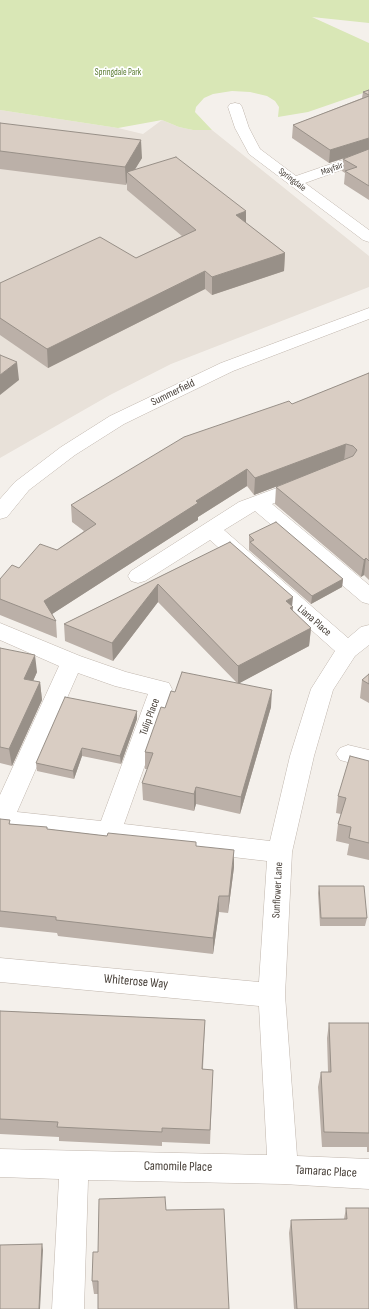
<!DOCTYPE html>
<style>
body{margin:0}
canvas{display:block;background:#f4f0eb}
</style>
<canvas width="369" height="1309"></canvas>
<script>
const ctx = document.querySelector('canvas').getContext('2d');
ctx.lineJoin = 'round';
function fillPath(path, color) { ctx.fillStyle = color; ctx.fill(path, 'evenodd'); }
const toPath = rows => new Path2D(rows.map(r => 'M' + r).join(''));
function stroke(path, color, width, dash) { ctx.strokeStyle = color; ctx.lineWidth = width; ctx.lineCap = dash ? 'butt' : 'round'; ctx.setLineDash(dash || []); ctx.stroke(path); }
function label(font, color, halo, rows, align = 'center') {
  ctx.font = font + ' "Sofia Sans Condensed",sans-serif'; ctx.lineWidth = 3.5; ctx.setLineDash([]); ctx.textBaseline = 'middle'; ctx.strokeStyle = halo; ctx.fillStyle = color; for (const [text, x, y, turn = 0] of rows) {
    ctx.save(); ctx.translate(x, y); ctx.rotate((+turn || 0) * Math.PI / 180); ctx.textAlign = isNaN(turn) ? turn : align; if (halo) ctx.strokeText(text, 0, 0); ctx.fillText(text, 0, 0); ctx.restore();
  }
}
const residential = toPath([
 [0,110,118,128,143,134,162,120,179,127,193,130,212,130,369,256,369,287,171,364,110,395,0,458]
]);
const green = toPath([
 [0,0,369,0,369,23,312,17,369,43,369,91,308,112,278,117,279,107,275,101,267,96,250,92,232,91,213,94,204,98,196,107,195,112,212,130,193,130,179,127,162,120,118,128,0,110]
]);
const minor = toPath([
 [235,103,240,104,242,107,249,128,260,149,296,176,369,151,369,160,305,183,369,230,369,242,363,240,249,154,235,128,228,107,230,104,235,103],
 [369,308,369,319,233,371,124,424,75,455,29,490,7,517,0,519,0,499,15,482,61,447,110,416,221,363,369,308],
 [304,478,311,480,314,484,311,488,272,504,369,585,369,604,362,602,255,511,224,530,348,638,361,627,369,625,369,645,355,656,333,690,314,756,292,852,285,995,297,1156,369,1159,369,1189,283,1184,88,1180,84,1309,52,1309,59,1179,0,1177,0,1149,267,1155,259,1006,0,982,0,958,259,982,267,861,0,830,0,795,59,666,0,640,0,623,80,656,126,672,169,683,172,689,124,824,270,841,290,756,311,689,335,651,210,540,145,581,138,583,131,581,128,576,131,571,239,502,304,478],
 [78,673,115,686,148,694,101,821,17,812,78,673],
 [348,745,369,750,369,768,340,760,336,754,340,748,348,745]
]);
const wall = toPath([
 [369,90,369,200,344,184,345,173,342,171,343,159,345,158,329,163,292,138,293,125,362,98,363,92],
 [0,123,142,158,134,170,246,223,285,253,284,271,212,295,205,289,48,368,0,335,0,283,136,258,182,236,127,190,127,182,126,185,0,169],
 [369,373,369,580,364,575,361,577,275,504,276,487,319,470,254,495,247,486,198,517,198,520,52,614,56,621,57,638,0,615,0,579,19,568,57,550,84,531,72,522,71,505,292,404],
 [249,535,343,579,342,587,311,604,249,550],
 [230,542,292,607,292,611,311,628,309,646,239,683,271,707,240,814,196,804,194,811,143,800,142,783,148,769,145,769,145,752,165,708,175,692,237,683,158,602,113,661,65,641,64,624],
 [0,648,37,672,33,681,40,682,42,700,12,766,0,763],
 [369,674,369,703,360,698,362,680],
 [137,719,121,764,82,756,74,779,37,771,36,763],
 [369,761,369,860,347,855,349,844,336,841,338,824,341,814,336,813,338,796],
 [0,819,11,824,47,829,107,836,196,842,196,846,234,867,228,913,219,912,213,954,58,936,57,933,0,927],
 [319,886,367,918,365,926,320,926,318,893],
 [0,1011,205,1020,203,1069,213,1070,210,1144,162,1142,162,1146,59,1141,59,1137,0,1134],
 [329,1023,369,1023,369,1152,367,1152,367,1147,322,1147,318,1087,321,1072,328,1072,327,1038],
 [346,1208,369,1309,294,1309,289,1233,291,1220,344,1219],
 [98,1252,98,1294,94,1294,92,1281]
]);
const shadedWall = toPath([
 [369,138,369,150,329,163,330,150],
 [141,140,142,158,131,176,127,172,127,182,126,185,125,167],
 [246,211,246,229,236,215],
 [285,253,284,271,212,295,212,277],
 [205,271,205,289,48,368,47,349],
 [17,362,19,380,0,395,0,375],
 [346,444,344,461,254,495,255,478],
 [247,469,247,486,198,517,198,520,46,618,44,601,196,501],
 [366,558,364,575,361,577,364,560],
 [343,579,342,587,311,604,312,596],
 [158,584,158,602,113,661,112,643],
 [293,597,292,607,293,607,291,625,286,601],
 [311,628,309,646,238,684,238,666],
 [35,655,37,672,26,697,24,679],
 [40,682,42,700,12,766,9,749],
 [272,690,271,707,240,814,241,797],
 [137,711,137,719,121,764,120,756],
 [82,748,82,756,74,779,73,771],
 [196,787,196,804,194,811,194,794],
 [234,850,234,867,228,913,229,896],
 [219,896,219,912,213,954,213,938],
 [42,1244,43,1250,40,1309,39,1309]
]);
const building = toPath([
 [369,90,369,95,363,92,369,90],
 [369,96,369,138,330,150,293,125,369,96],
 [0,123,141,140,125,167,0,151,0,123],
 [369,149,369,186,345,171,357,167,343,159,369,149],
 [176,157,246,211,236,215,285,253,212,277,205,271,47,349,0,318,0,283,100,237,136,258,196,230,127,172,176,157],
 [0,355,17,362,0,375,0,355],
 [369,373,369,561,366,558,364,560,276,487,353,456,357,450,353,446,346,444,255,478,247,469,196,501,198,503,44,601,56,621,0,599,0,579,12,565,19,568,40,544,57,550,96,524,71,505,184,437,289,401,292,404,369,373],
 [276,522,343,579,312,596,250,542,254,540,249,535,276,522],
 [230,542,293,597,286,601,293,607,290,608,311,628,238,666,158,584,112,643,64,624,230,542],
 [0,648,35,655,24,679,40,682,9,749,0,747,0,648],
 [182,672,272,690,241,797,196,787,194,794,142,783,153,753,145,752,161,707,165,708,171,691,175,692,182,672],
 [369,674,369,684,362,680,369,674],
 [65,697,137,711,120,756,82,748,73,771,36,763,65,697],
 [350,756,369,761,369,843,349,838,351,827,338,824,346,798,338,796,350,756],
 [0,819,10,820,9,824,47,827,47,829,107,836,108,833,196,842,196,846,234,850,229,896,219,896,213,938,56,920,56,917,0,911,0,819],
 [319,886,364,886,367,918,321,918,319,886],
 [0,1011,205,1020,202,1069,213,1070,210,1130,162,1128,162,1132,57,1127,58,1122,0,1119,0,1011],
 [329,1023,369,1023,369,1133,324,1132,321,1072,331,1072,329,1023],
 [165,1197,166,1210,224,1209,229,1309,98,1309,98,1281,92,1281,93,1252,98,1252,99,1199,165,1197],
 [346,1208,369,1208,369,1309,297,1309,291,1220,347,1219,346,1208],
 [42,1244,39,1309,0,1309,0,1245,42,1244]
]);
const farParknames = [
 ["Springdale Park",118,73]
];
const farStreetnames = [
 ["Mayfair",332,169,-20],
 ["Springdale",292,180,37]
];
const streetNames = [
 ["Summerfield",173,393,-26],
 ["Liana Place",314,621,41],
 ["Tulip Place",150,717,-70],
 ["Sunflower Lane",278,890,-87]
];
const nearStreetnames = [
 ["Whiterose Way",136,982,5],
 ["Camomile Place",178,1167,1],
 ["Tamarac Place",326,1172,3]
];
fillPath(residential, '#e8e1d9');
fillPath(green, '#d9e7b6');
stroke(minor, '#c0b6ad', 1);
fillPath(minor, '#fff');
fillPath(wall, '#bbb0a8');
fillPath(shadedWall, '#989088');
fillPath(building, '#d9cdc3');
stroke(building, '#989088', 1);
label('9px', '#57792e', '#fff', farParknames);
label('9px', '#484039', '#fff', farStreetnames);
label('11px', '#484039', '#fff', streetNames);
label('13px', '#484039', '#fff', nearStreetnames);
</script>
